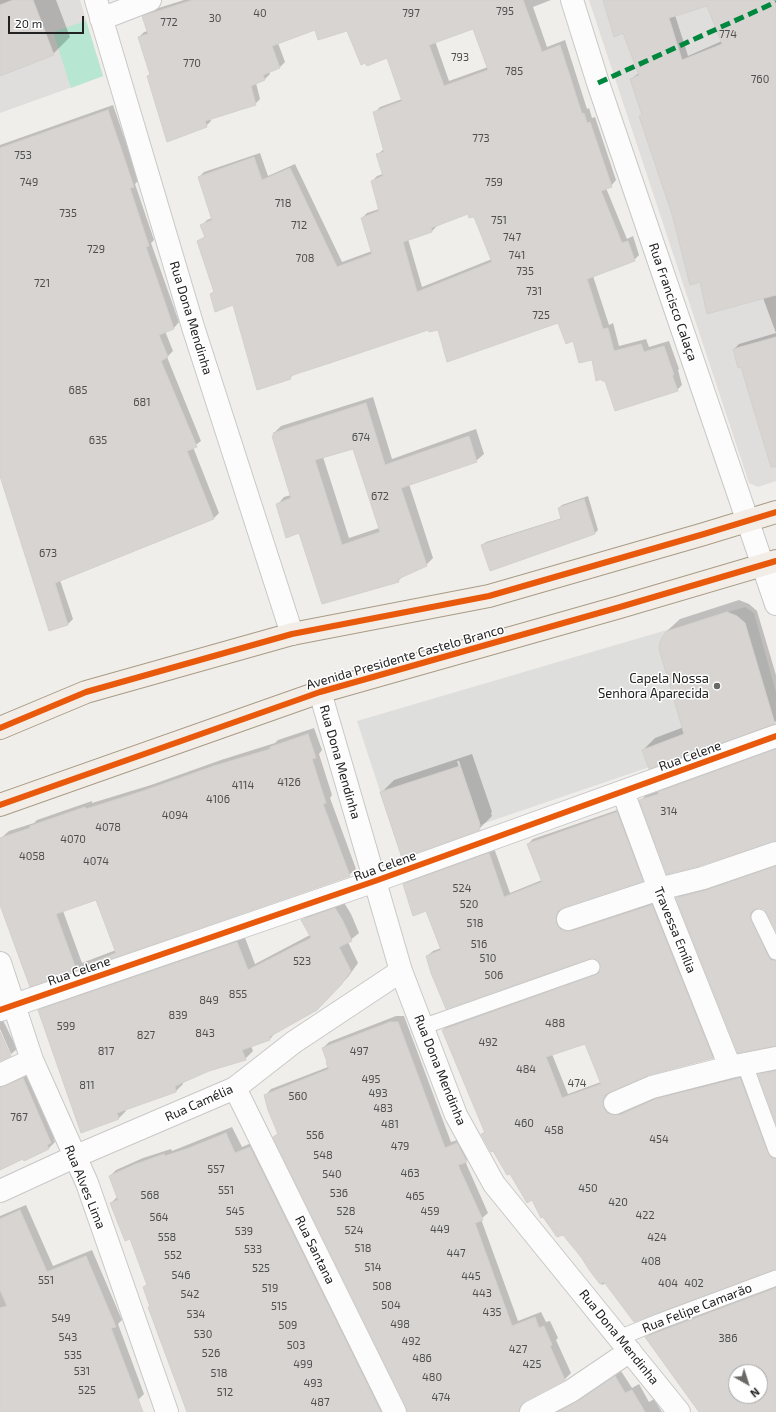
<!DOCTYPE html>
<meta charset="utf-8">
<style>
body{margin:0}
#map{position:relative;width:776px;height:1412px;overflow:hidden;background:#f0eeeb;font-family:"Exo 2",sans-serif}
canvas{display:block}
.north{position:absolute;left:728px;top:1364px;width:40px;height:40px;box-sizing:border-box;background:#fff;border:1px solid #a7a7a7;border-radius:50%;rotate:141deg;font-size:11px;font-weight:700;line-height:16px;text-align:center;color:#222}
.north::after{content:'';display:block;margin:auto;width:14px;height:18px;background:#6a6968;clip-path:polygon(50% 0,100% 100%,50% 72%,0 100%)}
.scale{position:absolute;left:8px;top:16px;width:76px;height:18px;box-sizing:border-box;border:2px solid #222;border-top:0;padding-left:5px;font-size:12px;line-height:14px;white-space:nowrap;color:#222;-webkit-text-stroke:3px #fff;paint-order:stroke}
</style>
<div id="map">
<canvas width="776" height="1412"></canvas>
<div class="north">N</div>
<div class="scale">20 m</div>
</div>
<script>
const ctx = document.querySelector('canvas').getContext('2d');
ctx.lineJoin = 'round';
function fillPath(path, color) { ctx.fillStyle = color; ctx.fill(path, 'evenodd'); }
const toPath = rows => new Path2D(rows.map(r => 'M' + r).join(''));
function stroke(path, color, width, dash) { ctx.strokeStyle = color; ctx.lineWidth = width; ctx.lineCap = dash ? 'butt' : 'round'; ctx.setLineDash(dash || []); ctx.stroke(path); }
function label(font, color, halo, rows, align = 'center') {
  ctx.font = font + ' "Exo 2",sans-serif'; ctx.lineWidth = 3; ctx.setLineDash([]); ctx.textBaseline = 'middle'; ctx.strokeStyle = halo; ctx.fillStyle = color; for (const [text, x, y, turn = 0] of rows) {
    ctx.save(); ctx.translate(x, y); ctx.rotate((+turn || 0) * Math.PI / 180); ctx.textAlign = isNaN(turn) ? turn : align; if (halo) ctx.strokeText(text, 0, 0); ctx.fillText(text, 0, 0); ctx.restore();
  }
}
const residential = toPath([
 [0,0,80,0,103,76,0,113],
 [589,0,776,0,776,481,758,487,749,483]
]);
const religious = toPath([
 [745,607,754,613,776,692,776,724,400,852,357,721]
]);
const pitch = toPath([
 [86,21,103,76,71,88,53,32]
]);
const shadow = toPath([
 [0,0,56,0,70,37,53,54,0,75],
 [184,0,551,0,533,7,547,47,565,40,587,109,589,108,592,118,595,117,616,180,611,186,606,188,627,239,633,236,639,255,634,260,593,276,609,325,613,323,619,346,646,339,649,347,669,341,679,369,678,370,682,385,677,390,606,379,592,358,574,340,559,321,429,328,295,373,290,378,233,304,211,294,214,291,199,242,206,235,202,225,207,220,212,218,199,177,204,172,260,153,268,176,295,164,342,262,372,251,362,218,367,213,379,209,372,181,377,176,383,174,378,154,384,149,375,112,380,107,402,99,388,57,348,29,315,29,278,43,285,62,279,68,269,72,270,74,265,79,256,83,260,99,255,104,210,118,211,121,206,126,148,76,151,73,139,37,144,32,148,31,144,17,149,11],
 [474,27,488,67,449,81,435,41],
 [468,213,475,216,492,259,422,287,408,239,432,231,437,226],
 [604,0,776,0,776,464,741,366,734,349,739,344,776,333,763,298,700,281,673,214,640,116,643,114,631,79,639,73,624,32],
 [707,4,722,41,688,56,675,15],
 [113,105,139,180,135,184,154,240,151,243,179,322,174,328,165,331,173,351,167,357,201,441,193,447,219,513,214,518,60,580,73,619,68,624,0,473,0,145],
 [373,397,392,459,476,429,484,454,476,461,409,484,433,558,426,565,405,574,398,581,300,532,277,505,284,497,291,495,273,436,274,433,281,426],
 [354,448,379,528,349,538,323,457],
 [588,496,598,530,595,533,482,545,486,542,562,518,559,508,562,505],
 [739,600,749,604,757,611,776,675,776,721,774,723,643,750,655,738,684,727,667,631,680,619],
 [314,728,322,750,319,754,332,795,330,798,356,869,349,875,30,985,0,900,0,839,9,831,34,823,37,820,92,801,92,803,151,785,221,760,275,743,278,740],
 [97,899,116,950,82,963,63,911],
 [776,746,776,840,641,800,646,795,662,790,665,787],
 [472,754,492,812,491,813,492,816,479,829,381,793,394,780],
 [457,761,459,761,480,823,478,823],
 [623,808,648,875,642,880,562,907,561,918,657,900,718,1052,713,1058,649,1074,610,1091,608,1095,609,1103,662,1094,745,1073,776,1152,776,1268,606,1283,602,1285,591,1270,582,1256,510,1172,482,1134,485,1131,443,1030,448,1024,601,971,602,964,598,959,593,957,427,956,433,951,441,948,427,910,404,884,410,879,494,848,510,893,542,880,528,844,533,839],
 [586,1043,601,1082,568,1094,552,1054],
 [776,863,776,929,765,909,760,907,756,908,755,911,756,915,776,954,776,1045,677,898,682,893],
 [343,901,351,914,359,933,348,942,358,963,348,977,324,1002,276,1032,270,1039,251,1046,253,1051,245,1059,209,1070,183,1082,183,1084,176,1091,125,1109,126,1111,119,1118,39,1010,47,1003,244,935,255,964,310,935,302,920,310,913],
 [0,1014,17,1049,10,1055,0,1060,0,1034,9,1054,11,1054,0,1029],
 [396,1016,404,1016,451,1142,464,1138,473,1155,465,1161,488,1213,481,1219,518,1321,541,1312,546,1322,550,1321,558,1338,556,1340,571,1373,565,1379,526,1399,524,1404,526,1412,408,1412,407,1406,274,1137,279,1132,265,1096,271,1089,328,1067,328,1062,323,1048,329,1042],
 [776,1067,776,1121,759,1075,764,1069],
 [29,1073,57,1136,54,1139,55,1142,49,1148,25,1160,24,1158,0,1169,0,1079],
 [232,1127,242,1147,256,1141,390,1412,190,1412,182,1396,149,1308,150,1306,144,1287,147,1284,131,1238,111,1203,117,1197,110,1176,116,1170,143,1158,171,1149,172,1151],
 [26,1205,53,1266,92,1250,122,1320,118,1324,144,1394,138,1400,105,1412,0,1412,0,1216],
 [776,1285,776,1412,706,1412,646,1337,651,1332],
 [736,1372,760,1372,760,1396,736,1396],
 [621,1371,632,1388,639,1384,649,1402,654,1399,662,1412,554,1412,584,1396]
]);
const building = toPath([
 [13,0,33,0,54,55,0,76,0,5,13,0],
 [193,0,523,0,542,52,560,45,582,114,584,113,587,123,590,122,612,187,601,191,622,243,628,241,635,261,587,279,603,329,608,328,614,351,641,344,644,352,664,346,674,375,672,375,678,391,615,411,605,381,602,381,601,379,596,381,592,360,579,363,573,341,566,344,558,323,447,362,438,330,429,332,428,330,330,363,290,376,291,379,257,390,233,305,215,312,210,294,214,292,197,241,205,237,200,225,212,220,198,177,254,157,262,180,290,168,337,267,372,254,361,218,379,211,371,181,383,176,376,154,384,152,373,112,402,101,387,58,367,66,365,63,361,65,347,31,318,40,315,30,272,46,280,68,263,75,265,80,251,86,256,105,205,121,207,127,167,142,147,76,150,75,138,37,148,34,142,16,193,0],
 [473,29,488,70,444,86,429,45,473,29],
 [468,214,469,218,474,217,492,262,417,292,403,242,432,232,431,228,468,214],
 [603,0,776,0,776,295,707,314,700,282,690,285,672,214,639,116,642,115,630,79,639,75,623,33,614,37,603,0],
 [707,6,722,44,682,60,669,18,707,6],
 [108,110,134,187,130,188,149,246,146,247,174,329,159,335,168,357,161,361,197,447,187,451,214,519,55,583,68,625,49,631,0,476,0,148,108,110],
 [776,337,776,467,771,467,741,367,738,368,733,349,776,337],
 [366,403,385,465,469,436,477,462,401,488,427,566,398,579,399,582,322,604,299,533,286,538,276,504,291,498,272,436,274,435,273,433,366,403],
 [353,449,380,532,342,545,315,460,353,449],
 [584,499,595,534,490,571,481,545,561,519,558,508,584,499],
 [727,612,737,616,745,623,775,724,649,769,642,750,684,734,659,649,660,642,663,636,667,631,727,612],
 [308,734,316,758,312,759,326,803,323,804,350,876,30,987,0,905,0,838,30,828,30,826,85,807,86,809,143,791,214,766,270,749,270,747,308,734],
 [96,900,116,953,76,969,56,914,96,900],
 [776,749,776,841,699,866,667,874,639,800,659,794,658,792,776,749],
 [460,766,480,825,479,826,480,830,402,858,380,792,460,766],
 [617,812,643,881,564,907,558,911,556,916,556,923,560,929,565,931,572,931,652,905,713,1058,649,1075,610,1092,605,1095,603,1101,604,1108,607,1113,613,1115,620,1115,656,1099,740,1078,768,1153,771,1157,776,1159,776,1269,634,1322,604,1282,600,1284,590,1271,581,1257,563,1235,557,1237,543,1217,541,1218,532,1200,527,1203,510,1174,507,1175,493,1151,491,1152,481,1134,485,1133,442,1030,595,975,599,973,601,969,600,964,598,960,594,958,589,959,446,1009,431,973,426,956,441,950,426,911,413,916,403,884,489,853,504,897,542,882,527,844,617,812],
 [585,1044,601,1084,562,1098,546,1057,585,1044],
 [776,866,776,931,767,913,764,909,759,908,755,909,751,912,750,917,768,956,771,960,776,961,776,1046,738,1053,676,898,707,890,776,866],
 [335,908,343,921,352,941,339,947,351,971,341,985,317,1010,269,1037,270,1040,242,1050,246,1060,209,1071,175,1086,176,1092,117,1113,119,1119,81,1133,38,1010,237,942,248,970,311,938,301,920,335,908],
 [390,1022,398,1022,445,1148,457,1143,467,1162,458,1165,483,1220,475,1223,512,1326,535,1317,539,1328,544,1326,552,1345,550,1346,565,1380,525,1401,520,1406,519,1412,407,1412,406,1406,273,1137,278,1134,268,1110,264,1095,329,1069,326,1063,327,1062,322,1048,390,1022],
 [0,1032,11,1056,0,1061,0,1032],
 [776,1071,776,1124,758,1074,776,1071],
 [23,1078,51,1143,47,1145,49,1149,24,1161,23,1159,0,1170,0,1087,5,1086,23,1078],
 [226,1133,235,1153,250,1147,381,1412,187,1412,148,1307,150,1307,143,1287,147,1285,130,1239,125,1241,110,1203,118,1200,109,1176,136,1164,164,1154,165,1156,189,1148,226,1133],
 [20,1210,47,1272,86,1256,116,1327,111,1328,143,1412,0,1412,0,1308,7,1306,0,1290,0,1219,20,1210],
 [776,1288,776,1412,699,1412,645,1337,776,1288],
 [736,1372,760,1372,760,1396,736,1396,736,1372],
 [615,1376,625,1393,632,1390,645,1412,558,1412,578,1401,615,1376]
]);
const service = toPath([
 [759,917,776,952],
 [422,1027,592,967],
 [745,1065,776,1150],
 [619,1338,658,1322,776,1278]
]);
const minor = toPath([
 [96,0,193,327,292,634],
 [572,0,598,83,776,604],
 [101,19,150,0],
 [320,692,401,971,456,1115,494,1184,679,1412],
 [623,792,659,889,730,1067],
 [568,919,659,889,703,878,776,853],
 [0,963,32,1060,87,1183,167,1412],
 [0,1010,375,881,776,736],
 [0,1075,32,1060],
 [235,1088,395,1412],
 [615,1103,652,1087,730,1067,776,1058],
 [0,1191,74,1157,235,1088,294,1042,401,971],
 [531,1412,571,1391,630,1351]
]);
const primary = toPath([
 [0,728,86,692,292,634,489,596,704,534,776,512],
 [0,805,320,692,620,607,776,561]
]);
const quiet = toPath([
 [598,83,776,2]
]);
const cycleway = toPath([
 [0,728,86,692,292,634,489,596,704,534,776,512],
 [0,805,320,692,620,607,776,561],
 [0,1010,375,881,776,736]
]);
const markers = [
 [717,686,4,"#6a6968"]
];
const numberNames = [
 ["795",505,11],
 ["40",260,13],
 ["797",411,13],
 ["30",215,18],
 ["772",169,22],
 ["774",728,34],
 ["793",460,57],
 ["770",192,63],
 ["785",514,71],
 ["760",760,79],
 ["773",481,138],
 ["753",23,155],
 ["749",29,182],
 ["759",494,182],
 ["718",283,203],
 ["735",68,213],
 ["751",499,220],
 ["712",299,225],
 ["747",512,237],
 ["729",96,249],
 ["741",517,255],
 ["708",305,258],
 ["735",525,271],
 ["721",42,283],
 ["731",534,291],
 ["725",541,315],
 ["685",78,390],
 ["681",142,402],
 ["674",361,437],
 ["635",98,440],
 ["672",380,496],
 ["673",48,553],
 ["4126",289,782],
 ["4114",243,785],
 ["4106",218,799],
 ["314",669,811],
 ["4094",175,815],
 ["4078",108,827],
 ["4070",73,839],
 ["4058",32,856],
 ["4074",96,861],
 ["524",462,888],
 ["520",469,904],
 ["518",475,923],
 ["516",479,944],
 ["510",488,958],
 ["523",302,961],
 ["506",494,975],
 ["855",238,994],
 ["849",209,1000],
 ["839",178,1015],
 ["488",555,1023],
 ["599",66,1026],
 ["843",205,1033],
 ["827",146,1035],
 ["492",488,1042],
 ["817",106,1051],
 ["497",359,1051],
 ["484",526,1069],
 ["495",371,1079],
 ["474",577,1083],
 ["811",87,1085],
 ["493",378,1093],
 ["560",298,1096],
 ["483",383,1108],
 ["767",19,1117],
 ["460",524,1123],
 ["481",390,1124],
 ["458",554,1130],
 ["556",315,1135],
 ["454",659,1139],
 ["479",400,1146],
 ["548",323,1155],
 ["557",216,1169],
 ["463",410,1173],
 ["540",332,1174],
 ["450",588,1188],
 ["551",226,1190],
 ["536",339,1193],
 ["568",150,1195],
 ["465",415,1196],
 ["420",618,1202],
 ["545",235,1211],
 ["528",346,1211],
 ["459",430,1211],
 ["422",645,1215],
 ["564",159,1217],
 ["449",440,1229],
 ["524",354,1230],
 ["539",244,1231],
 ["558",167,1237],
 ["424",657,1237],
 ["518",363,1248],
 ["533",253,1249],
 ["447",456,1253],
 ["552",173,1255],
 ["408",651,1261],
 ["514",373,1267],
 ["525",261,1268],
 ["546",181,1275],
 ["445",471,1276],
 ["551",46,1280],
 ["404",668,1283],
 ["402",694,1283],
 ["508",382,1286],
 ["519",270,1288],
 ["443",482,1293],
 ["542",190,1294],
 ["504",391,1305],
 ["515",279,1306],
 ["435",492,1312],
 ["534",196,1314],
 ["549",61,1318],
 ["498",400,1324],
 ["509",288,1325],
 ["530",203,1334],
 ["543",68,1337],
 ["386",728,1338],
 ["492",411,1341],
 ["503",296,1345],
 ["427",518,1349],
 ["526",211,1353],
 ["535",73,1355],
 ["486",422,1358],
 ["499",303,1364],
 ["425",532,1364],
 ["531",82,1371],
 ["518",219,1373],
 ["480",432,1377],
 ["493",313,1383],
 ["525",87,1390],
 ["512",225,1392],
 ["474",441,1397],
 ["487",320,1402]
];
const streetNames = [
 ["Rua Francisco Calaça",673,302,71],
 ["Rua Dona Mendinha",191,318,73],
 ["Avenida Presidente Castelo Branco",405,657,-16],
 ["Rua Celene",690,756,-20],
 ["Rua Dona Mendinha",340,762,74],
 ["Rua Celene",385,866,-20],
 ["Travessa Emília",675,930,68],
 ["Rua Celene",79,971,-19],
 ["Rua Dona Mendinha",440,1070,68],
 ["Rua Camélia",199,1103,-24],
 ["Rua Alves Lima",85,1187,68],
 ["Rua Santana",315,1250,64],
 ["Rua Felipe Camarão",697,1308,-21],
 ["Rua Dona Mendinha",619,1337,51]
];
const poiNames = [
 ["Capela Nossa",709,679],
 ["Senhora Aparecida",709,694]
];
fillPath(residential, '#dfdedc');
fillPath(religious, '#dededc');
fillPath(pitch, '#b7e6d2');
fillPath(shadow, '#0003');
fillPath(building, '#d7d4d2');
stroke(building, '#d3d0cc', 1);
stroke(service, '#c9c8c7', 17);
stroke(minor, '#c9c8c7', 24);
stroke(primary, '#a79c86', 24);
stroke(service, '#fdfcfc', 15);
stroke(minor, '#fdfcfc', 22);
stroke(primary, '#f3ede7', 22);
stroke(quiet, '#00873e', 5, [10, 5]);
stroke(cycleway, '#e8590c', 6);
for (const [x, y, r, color] of markers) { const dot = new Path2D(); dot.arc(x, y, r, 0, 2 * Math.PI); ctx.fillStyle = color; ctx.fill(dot); stroke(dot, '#fff', 1.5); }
label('11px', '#4f4e4e', null, numberNames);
label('13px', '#222', '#fff', streetNames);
label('13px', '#222', '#fff', poiNames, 'right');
</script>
